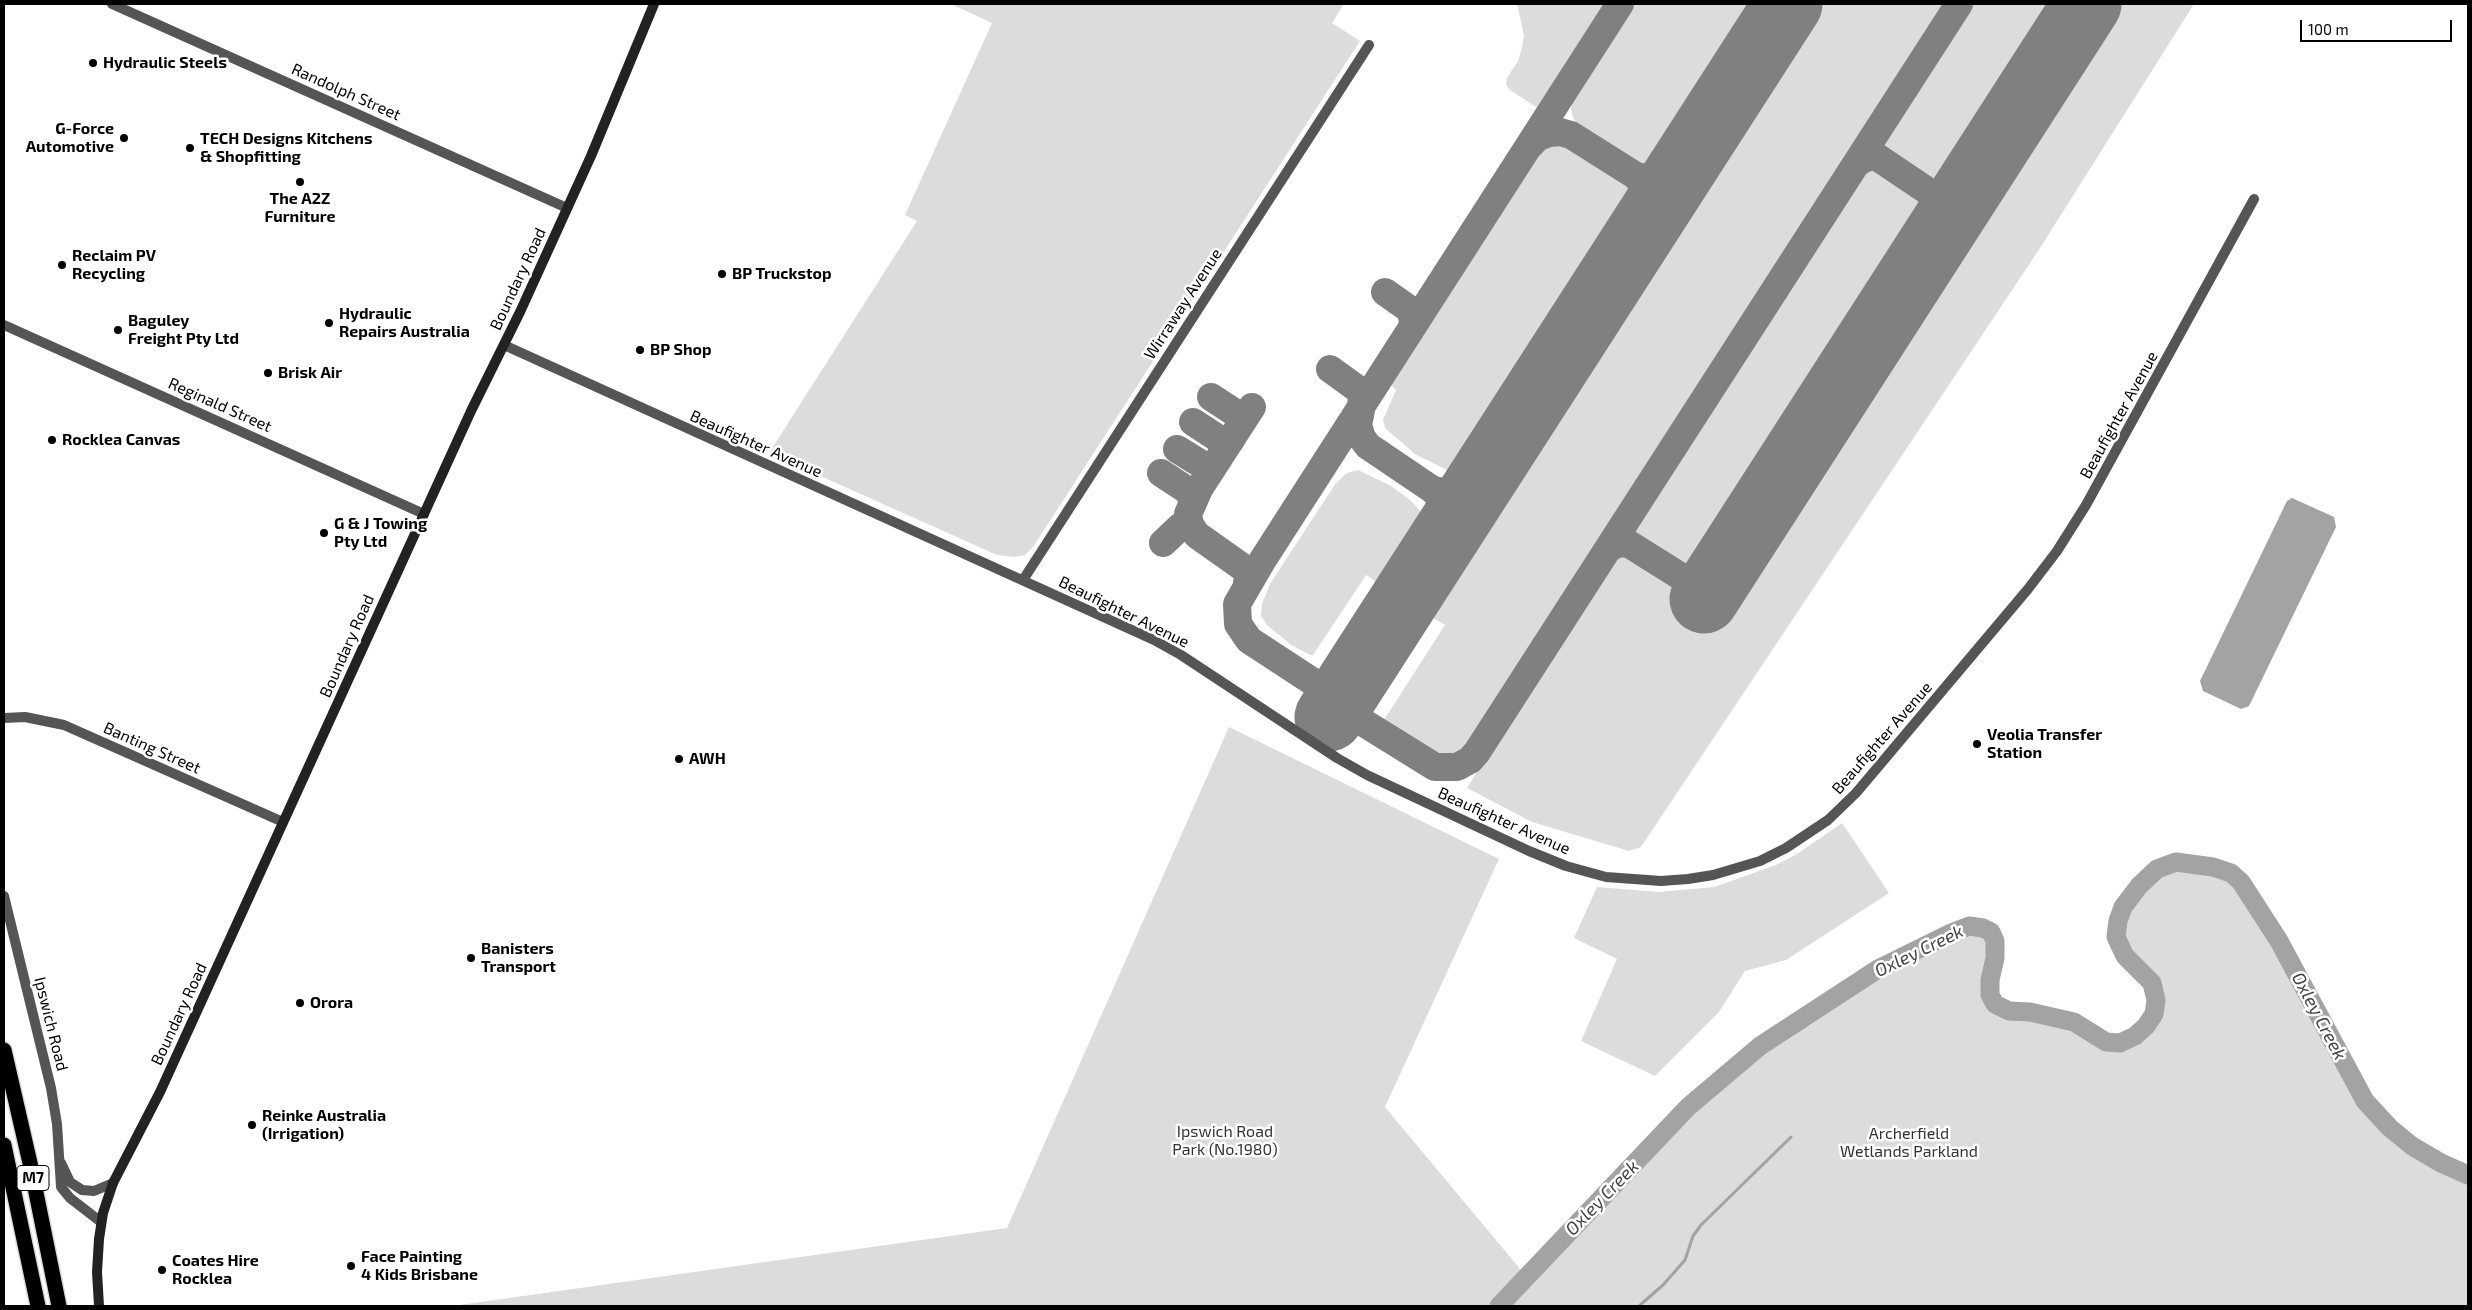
<!DOCTYPE html>
<style>
body{margin:0}
#map{position:relative;width:2472px;height:1310px;overflow:hidden;background:#fff;font-family:"Exo 2",sans-serif}
canvas{display:block}
.frame{position:absolute;inset:0;border:5px solid #000;pointer-events:none}
.scale{position:absolute;left:2300px;top:20px;width:152px;height:22px;box-sizing:border-box;border:2px solid #000;border-top:0;padding-left:6px;font-size:15px;line-height:18px;white-space:nowrap;color:#000;-webkit-text-stroke:4px #fff;paint-order:stroke}
</style>
<div id="map">
<canvas width="2472" height="1310"></canvas>
<div class="frame"></div>
<div class="scale">100 m</div>
</div>
<script>
const ctx = document.querySelector('canvas').getContext('2d');
ctx.lineJoin = 'round';
function fillPath(path, color) { ctx.fillStyle = color; ctx.fill(path, 'evenodd'); }
const toPath = rows => new Path2D(rows.map(r => 'M' + r).join(''));
function stroke(path, color, width, dash) { ctx.strokeStyle = color; ctx.lineWidth = width; ctx.lineCap = dash ? 'butt' : 'round'; ctx.setLineDash(dash || []); ctx.stroke(path); }
function label(font, color, halo, rows, align = 'center') {
  ctx.font = font + ' "Exo 2",sans-serif'; ctx.lineWidth = 5; ctx.setLineDash([]); ctx.textBaseline = 'middle'; ctx.strokeStyle = halo; ctx.fillStyle = color; for (const [text, x, y, turn = 0] of rows) {
    ctx.save(); ctx.translate(x, y); ctx.rotate((+turn || 0) * Math.PI / 180); ctx.textAlign = isNaN(turn) ? turn : align; if (halo) ctx.strokeText(text, 0, 0); ctx.fillText(text, 0, 0); ctx.restore();
  }
}
const green = toPath([
 [951,4,1344,4,1332,23,1360,41,1033,547,1025,555,1014,557,997,555,769,453,917,221,905,215,992,23],
 [1517,4,1609,4,1541,110,1510,90,1506,85,1507,78,1518,61,1522,48,1524,35],
 [1637,4,1759,4,1653,168,1650,169,1637,165,1582,130,1573,118,1571,109,1574,92,1630,6],
 [1817,4,1950,4,1472,747,1466,754,1453,760,1440,761,1429,757,1383,727,1382,723,1445,625,1425,613],
 [1968,4,2070,4,1953,186,1940,189,1884,153,1880,143],
 [2104,4,2194,4,2040,248,1641,847,1629,851,1532,822,1467,788,1610,559,1616,554,1622,551,1634,554,1724,613,1800,494,1800,477],
 [1559,142,1576,147,1627,180,1636,189,1636,197,1464,464,1453,470,1447,470,1415,454,1385,428,1383,420,1396,390,1391,385,1396,370,1533,155,1546,145],
 [1876,164,1931,199,1935,205,1933,216,1775,462,1759,470,1697,565,1689,569,1679,567,1636,537,1633,531,1635,523,1865,165],
 [1358,470,1391,486,1410,500,1420,511,1421,523,1424,526,1385,587,1366,575,1319,646,1313,655,1310,655,1291,645,1267,625,1261,616,1262,604,1270,584,1336,483,1347,473],
 [1229,727,1499,859,1385,1107,1526,1276,1688,1107,1760,1046,1878,969,1951,933,1969,926,1983,928,1991,932,1995,941,1995,958,1990,980,1990,995,1995,1004,2009,1011,2030,1012,2074,1022,2106,1042,2120,1043,2135,1036,2146,1026,2154,1014,2156,1000,2152,982,2125,956,2116,937,2118,921,2123,907,2139,886,2157,869,2176,862,2213,867,2231,873,2241,882,2279,941,2365,1101,2390,1128,2412,1146,2468,1175,2468,1306,452,1306,1007,1228],
 [1842,823,1889,893,1786,960,1745,971,1719,1012,1655,1076,1581,1041,1617,959,1574,938,1597,887,1659,892,1714,887,1776,865,1797,854]
]);
const water = toPath([
 [2292,498,2334,517,2336,527,2249,706,2241,709,2203,691,2200,681,2287,501]
]);
const stream = toPath([
 [1639,1306,1663,1285,1685,1260,1693,1236,1701,1225,1791,1137]
]);
const river = toPath([
 [1499,1306,1688,1107,1760,1046,1878,969,1951,933,1969,926,1983,928,1991,932,1995,941,1995,958,1990,980,1990,995,1995,1004,2009,1011,2030,1012,2074,1022,2106,1042,2120,1043,2135,1036,2146,1026,2154,1014,2156,1000,2152,983,2125,956,2116,937,2118,921,2123,907,2139,886,2157,869,2176,862,2213,867,2231,873,2241,882,2279,941,2365,1101,2390,1128,2412,1146,2441,1163,2468,1175]
]);
const taxiway = toPath([
 [1620,4,1262,561,1237,604,1238,624,1249,640,1330,693,1348,713,1435,767,1457,767,1470,760,1477,752,1959,4],
 [1530,145,1538,137,1549,133,1560,132,1571,135,1636,176,1647,190,1650,208,1647,221,1596,302],
 [1857,163,1867,157,1877,157,1941,200,1945,210,1944,222,1918,266],
 [1636,176,1656,180,1666,178,1677,172,1735,87],
 [1936,195,1949,198,1963,192,1994,149],
 [1385,292,1409,309,1413,318,1412,327],
 [1330,369,1359,390,1362,397,1361,406],
 [1211,397,1240,416,1241,423],
 [1362,405,1358,425,1362,438,1368,446,1433,490,1453,494,1467,491,1478,482,1533,402],
 [1193,422,1222,441,1231,440],
 [1177,449,1206,467,1214,466],
 [1161,473,1190,492,1192,502],
 [1163,543,1181,526,1187,525,1191,528],
 [1608,549,1618,543,1629,544,1688,581,1700,584,1715,577,1743,538],
 [1247,583,1248,577,1245,569,1197,535,1190,525,1188,514,1199,489,1252,407],
 [1402,605,1446,532,1447,510,1443,500,1433,490],
 [1356,718,1348,708,1348,693,1393,618]
]);
const runway = toPath([
 [1704,599,2087,4],
 [1329,717,1788,4]
]);
const street = toPath([
 [112,4,567,208],
 [4,325,424,514],
 [504,345,1154,640,1181,655,1337,758,1367,775,1529,851,1566,866,1606,877,1661,881,1688,879,1713,875,1760,861,1786,848,1828,820,1856,793,2028,589,2057,551,2086,505,2254,199],
 [1023,580,1369,45],
 [4,718,25,717,64,725,283,822],
 [4,896,51,1088,57,1124,61,1187,70,1198,101,1222],
 [61,1163,70,1182,82,1190,94,1191,113,1183]
]);
const secondary = toPath([
 [99,1306,97,1272,99,1239,103,1213,113,1183,160,1092,471,411,520,312,591,156,654,4]
]);
const highway = toPath([
 [4,1050,30,1163,59,1306],
 [4,1145,38,1306]
]);
const markers = [
 [93,63,5,"#000"],
 [124,138,5,"#000"],
 [190,148,5,"#000"],
 [300,182,5,"#000"],
 [62,265,5,"#000"],
 [722,274,5,"#000"],
 [329,323,5,"#000"],
 [118,330,5,"#000"],
 [640,350,5,"#000"],
 [268,373,5,"#000"],
 [52,440,5,"#000"],
 [324,533,5,"#000"],
 [1977,744,5,"#000"],
 [679,759,5,"#000"],
 [471,958,5,"#000"],
 [300,1003,5,"#000"],
 [252,1125,5,"#000"],
 [351,1266,5,"#000"],
 [162,1270,5,"#000"]
];
const shields = [
 [33,1178,32]
];
const shieldNames = [
 ["M7",33,1178]
];
const poiNames = [
 ["Hydraulic Steels",103,63],
 ["G-Force",114,129,"right"],
 ["Automotive",114,147,"right"],
 ["TECH Designs Kitchens",200,139],
 ["& Shopfitting",200,157],
 ["The A2Z",300,199,"center"],
 ["Furniture",300,217,"center"],
 ["Reclaim PV",72,256],
 ["Recycling",72,274],
 ["BP Truckstop",732,274],
 ["Hydraulic",339,314],
 ["Repairs Australia",339,332],
 ["Baguley",128,321],
 ["Freight Pty Ltd",128,339],
 ["BP Shop",650,350],
 ["Brisk Air",278,373],
 ["Rocklea Canvas",62,440],
 ["G & J Towing",334,524],
 ["Pty Ltd",334,542],
 ["Veolia Transfer",1987,735],
 ["Station",1987,753],
 ["AWH",689,759],
 ["Banisters",481,949],
 ["Transport",481,967],
 ["Orora",310,1003],
 ["Reinke Australia",262,1116],
 ["(Irrigation)",262,1134],
 ["Face Painting",361,1257],
 ["4 Kids Brisbane",361,1275],
 ["Coates Hire",172,1261],
 ["Rocklea",172,1279]
];
const streetNames = [
 ["Randolph Street",346,92,24],
 ["Boundary Road",518,279,-65],
 ["Wirraway Avenue",1183,304,-57],
 ["Reginald Street",220,405,24],
 ["Beaufighter Avenue",2119,415,-61],
 ["Beaufighter Avenue",756,444,24],
 ["Beaufighter Avenue",1124,612,26],
 ["Boundary Road",347,646,-66],
 ["Beaufighter Avenue",1882,738,-49],
 ["Banting Street",152,748,24],
 ["Beaufighter Avenue",1504,821,24],
 ["Boundary Road",179,1014,-65],
 ["Ipswich Road",51,1024,76]
];
const parkNames = [
 ["Ipswich Road",1225,1132],
 ["Park (No.1980)",1225,1150],
 ["Archerfield",1909,1134],
 ["Wetlands Parkland",1909,1152]
];
const waterNames = [
 ["Oxley Creek",1919,951,-26],
 ["Oxley Creek",2319,1016,62],
 ["Oxley Creek",1602,1198,-46]
];
fillPath(green, '#dcdcdc');
fillPath(water, '#a3a3a3');
stroke(stream, '#a3a3a3', 3);
stroke(river, '#a3a3a3', 19);
stroke(taxiway, '#808080', 28);
stroke(runway, '#808080', 69);
stroke(highway, '#dbdbdb', 18);
stroke(street, '#555', 10);
stroke(secondary, '#222', 10);
stroke(highway, '#000', 15);
for (const [x, y, r, color] of markers) { const dot = new Path2D(); dot.arc(x, y, r, 0, 2 * Math.PI); ctx.fillStyle = color; ctx.fill(dot); stroke(dot, '#fff', 2); }
for (const [x, y, w] of shields) { const box = new Path2D(); box.roundRect(x - w / 2, y - 12.5, w, 25, 4); ctx.fillStyle = '#fff'; ctx.fill(box); stroke(box, '#000', 1); }
label('bold 15px', '#000', null, shieldNames);
label('bold 16px', '#000', '#fff', poiNames, 'left');
label('16px', '#000', '#fff', streetNames);
label('16px', '#333', '#fff', parkNames);
label('italic 18px', '#444', '#fff', waterNames);
</script>
